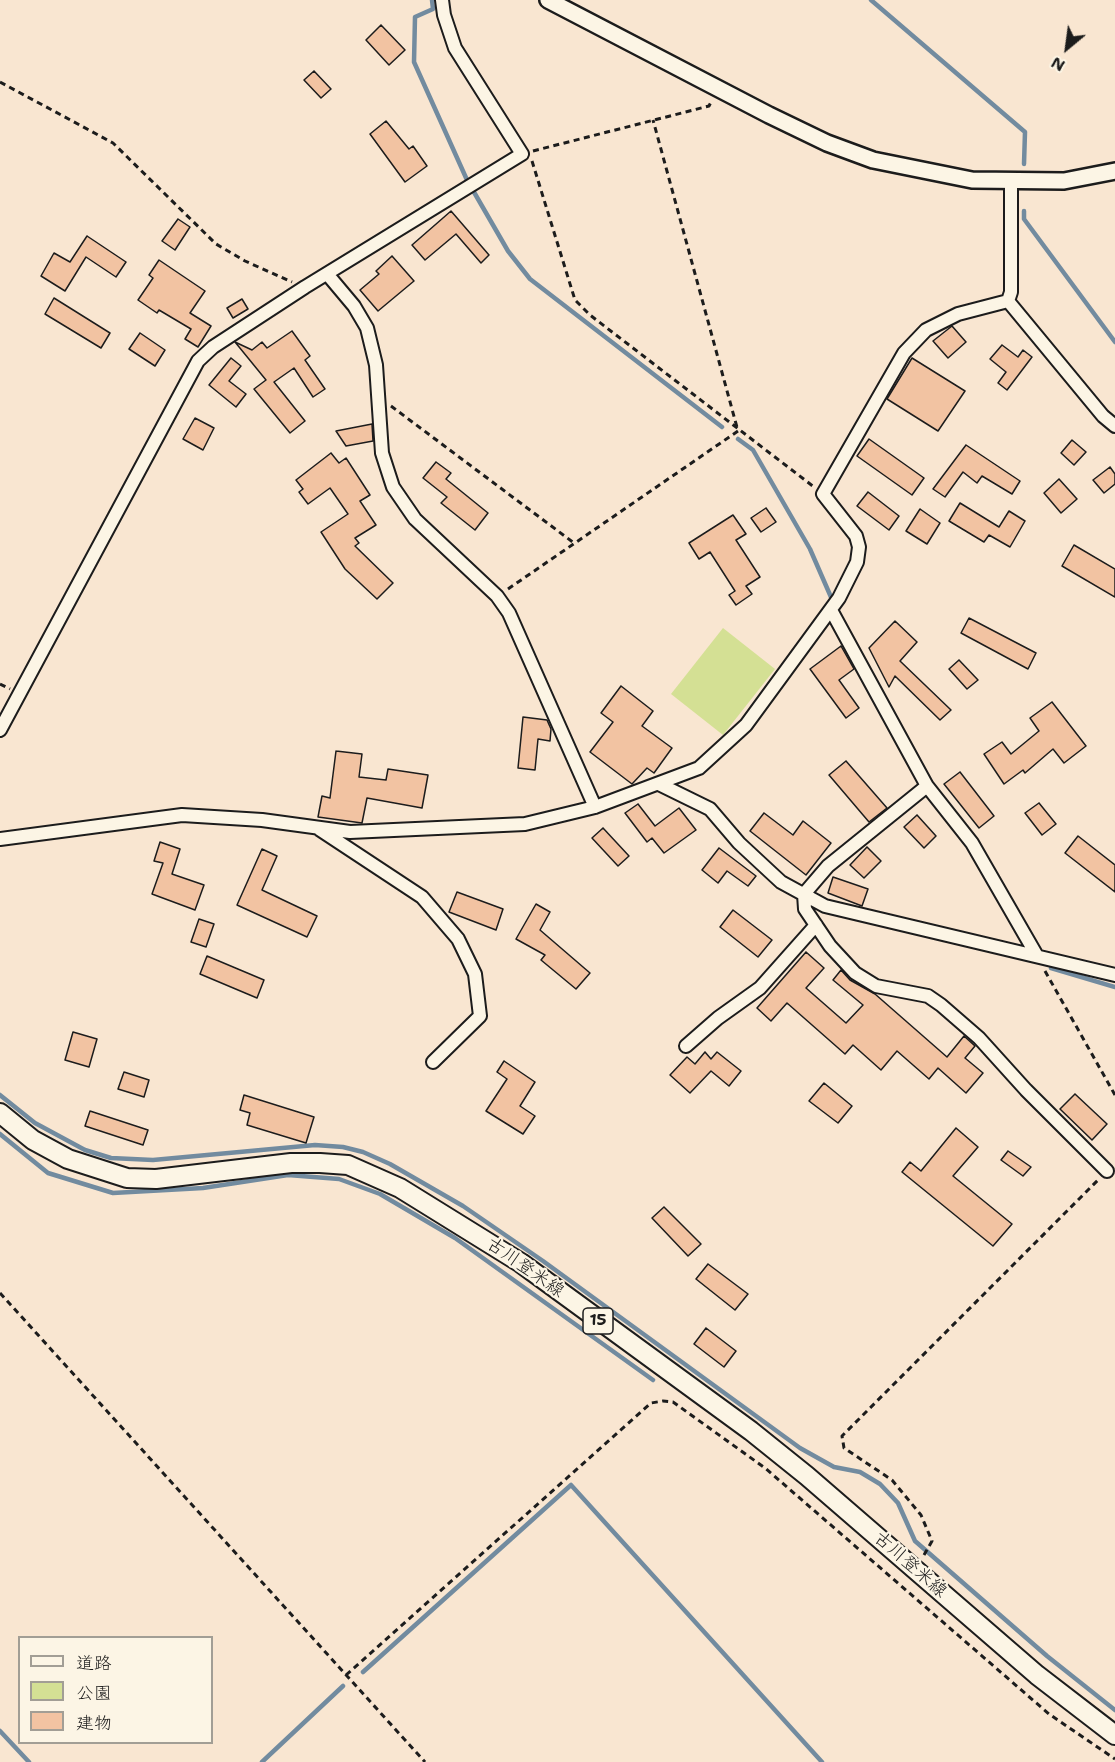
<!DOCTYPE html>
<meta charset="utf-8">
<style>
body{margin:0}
#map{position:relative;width:1115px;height:1762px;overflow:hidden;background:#f9e6d1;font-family:"Shantell Sans","Klee One",sans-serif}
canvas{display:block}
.legend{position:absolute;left:18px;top:1636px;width:195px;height:108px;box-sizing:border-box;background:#fcf5e5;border:2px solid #a29e95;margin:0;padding:8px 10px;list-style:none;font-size:18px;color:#1c1c1c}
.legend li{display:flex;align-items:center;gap:12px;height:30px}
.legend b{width:30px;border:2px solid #a29e95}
.north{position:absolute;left:1037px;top:18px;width:60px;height:60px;-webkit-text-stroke:4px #fcf5e5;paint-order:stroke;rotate:209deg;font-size:16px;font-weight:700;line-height:24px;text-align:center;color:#1c1c1c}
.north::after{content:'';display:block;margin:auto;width:21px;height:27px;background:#1c1c1c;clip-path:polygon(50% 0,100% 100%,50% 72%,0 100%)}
</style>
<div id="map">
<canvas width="1115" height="1762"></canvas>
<ul class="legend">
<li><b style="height:8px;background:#fcf5e5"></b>道路</li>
<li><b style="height:16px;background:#d4e094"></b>公園</li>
<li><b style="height:16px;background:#f2c3a2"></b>建物</li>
</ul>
<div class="north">N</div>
</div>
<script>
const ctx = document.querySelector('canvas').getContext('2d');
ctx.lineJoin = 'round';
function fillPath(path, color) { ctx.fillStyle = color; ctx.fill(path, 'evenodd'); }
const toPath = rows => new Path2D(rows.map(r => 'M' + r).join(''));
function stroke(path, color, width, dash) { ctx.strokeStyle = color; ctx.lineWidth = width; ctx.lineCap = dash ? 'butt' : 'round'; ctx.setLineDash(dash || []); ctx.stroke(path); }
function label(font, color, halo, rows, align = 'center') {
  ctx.font = font + ' "Shantell Sans","Klee One",sans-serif'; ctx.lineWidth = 4.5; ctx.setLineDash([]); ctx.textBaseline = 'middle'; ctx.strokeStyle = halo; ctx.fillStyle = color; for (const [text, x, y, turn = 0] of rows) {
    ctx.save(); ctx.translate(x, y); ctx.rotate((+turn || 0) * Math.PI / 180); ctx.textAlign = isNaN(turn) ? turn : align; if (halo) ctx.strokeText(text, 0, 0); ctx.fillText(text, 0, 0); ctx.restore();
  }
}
const green = toPath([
 [723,628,775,669,723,735,671,694]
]);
const stream = toPath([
 [432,0,433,9,415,17,414,62,467,180,508,251,530,279,722,427],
 [871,0,1025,132,1024,164],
 [1024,211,1024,219,1115,342],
 [738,439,753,450,810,549,834,604],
 [1051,968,1115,987],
 [0,1095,35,1123,85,1150,111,1158,153,1160,315,1145,343,1147,363,1152,390,1164,463,1206,543,1261,800,1448,834,1467,860,1472,880,1484,898,1503,915,1541,1047,1656,1115,1710],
 [0,1134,48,1173,113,1193,203,1188,288,1175,339,1179,380,1194,455,1238,653,1380],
 [363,1672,571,1485,822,1762],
 [0,1731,29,1762],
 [262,1762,343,1686]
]);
const building = toPath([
 [381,25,405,50,389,65,366,40,381,25],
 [314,71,331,89,321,98,304,80,314,71],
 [386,121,409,149,413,146,427,166,405,182,370,134,386,121],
 [451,211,489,255,481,263,456,234,425,260,412,245,451,211],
 [178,219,190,227,175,250,162,241,178,219],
 [87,236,126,262,116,277,86,257,65,291,41,276,54,253,70,262,87,236],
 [392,256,414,281,378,311,360,290,379,274,376,271,392,256],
 [159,260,205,291,190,313,211,326,198,347,185,339,191,329,159,310,157,313,138,300,153,278,149,275,159,260],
 [54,298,110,333,101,348,45,314,54,298],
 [242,299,248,309,233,318,227,308,242,299],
 [952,326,966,342,948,358,933,341,952,326],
 [292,331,310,356,305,360,325,389,313,397,294,368,274,382,305,421,290,433,254,389,266,380,235,342,252,350,262,342,267,348,292,331],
 [140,333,165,350,155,366,129,349,140,333],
 [1002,345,1018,357,1023,350,1032,357,1007,390,998,383,1006,372,990,359,1002,345],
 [231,358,241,366,229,381,246,394,236,407,209,385,231,358],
 [912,358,965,391,938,431,887,399,912,358],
 [195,418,214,428,203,450,183,439,195,418],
 [372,424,373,441,346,446,336,431,372,424],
 [869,439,924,478,912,495,857,456,869,439],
 [1072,440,1086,452,1074,465,1061,453,1072,440],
 [966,445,1020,481,1012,494,982,476,977,483,963,472,945,497,933,489,966,445],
 [331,453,339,463,346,458,370,495,360,501,376,525,355,538,359,543,355,546,393,583,377,599,345,569,321,532,348,514,330,488,308,504,299,492,303,489,296,480,331,453],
 [436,462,451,473,446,479,488,513,475,530,441,503,447,497,423,478,436,462],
 [1110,467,1115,474,1115,484,1104,493,1093,480,1110,467],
 [1059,479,1077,499,1061,513,1044,493,1059,479],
 [868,492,899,516,889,530,857,506,868,492],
 [960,503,999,527,1009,511,1025,521,1010,547,989,535,984,542,949,521,960,503],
 [766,508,776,522,761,532,751,518,766,508],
 [920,509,940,523,927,544,906,531,920,509],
 [733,515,746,534,736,540,760,577,746,586,752,594,736,605,729,595,735,591,710,552,699,559,689,543,733,515],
 [1074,545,1115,569,1115,597,1062,566,1074,545],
 [969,618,1036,653,1028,669,961,633,969,618],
 [895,621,917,642,900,661,951,710,940,720,895,676,889,687,869,648,895,621],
 [841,646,854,669,839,680,859,708,846,718,810,669,841,646],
 [959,660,978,680,967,689,949,669,959,660],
 [621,686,653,711,642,726,672,748,654,773,647,768,632,784,590,752,613,722,601,713,621,686],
 [1052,702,1086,746,1064,763,1053,749,1025,773,1023,770,1004,784,984,754,1002,742,1011,754,1039,731,1030,718,1052,702],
 [523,717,547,720,551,729,550,741,538,739,535,770,518,768,523,717],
 [336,751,362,754,359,777,386,780,388,769,428,775,422,808,367,798,362,823,318,817,322,796,330,798,336,751],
 [846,761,887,808,869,822,829,775,846,761],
 [960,772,994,816,979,828,944,784,960,772],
 [1039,803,1056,824,1042,835,1025,813,1039,803],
 [638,804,655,826,679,808,696,830,664,853,652,838,647,842,625,813,638,804],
 [764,813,793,835,803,821,831,843,806,875,750,831,764,813],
 [917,815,936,836,924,848,904,827,917,815],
 [603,828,629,856,618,866,592,838,603,828],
 [1078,836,1115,865,1115,892,1065,853,1078,836],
 [160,842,180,849,172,874,204,885,195,910,152,894,163,863,154,861,160,842],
 [867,847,881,861,864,878,850,865,867,847],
 [719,848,756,876,748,886,727,871,718,883,702,870,719,848],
 [262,849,277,856,262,890,317,916,307,937,237,905,262,849],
 [833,877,868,889,862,906,828,893,833,877],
 [457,892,503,909,496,930,449,912,457,892],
 [536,904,550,912,540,930,590,973,576,989,541,960,545,955,516,939,536,904],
 [733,910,772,940,758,957,720,927,733,910],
 [199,919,214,924,206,947,191,942,199,919],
 [806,952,824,968,806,988,846,1023,863,1005,833,980,841,970,850,980,875,994,947,1057,964,1036,975,1046,965,1058,983,1073,966,1093,938,1068,929,1079,897,1051,881,1070,853,1045,845,1054,787,1003,771,1021,757,1008,806,952],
 [207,956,264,980,257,998,200,974,207,956],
 [73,1032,97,1039,89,1067,65,1060,73,1032],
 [705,1052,711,1059,717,1052,741,1071,729,1086,711,1071,690,1093,670,1075,687,1057,695,1064,705,1052],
 [504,1061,535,1082,520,1106,535,1116,523,1134,486,1111,507,1079,497,1072,504,1061],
 [124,1072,149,1080,144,1097,118,1089,124,1072],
 [824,1083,852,1106,838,1123,809,1101,824,1083],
 [1075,1094,1107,1124,1092,1140,1060,1109,1075,1094],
 [244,1095,314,1117,306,1143,247,1125,250,1113,240,1110,244,1095],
 [90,1111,148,1130,143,1145,85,1126,90,1111],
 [956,1128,978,1147,953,1176,1012,1224,993,1246,902,1172,910,1162,921,1171,956,1128],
 [1008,1151,1031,1167,1023,1176,1001,1160,1008,1151],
 [664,1207,701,1244,688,1256,652,1218,664,1207],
 [708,1264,748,1294,735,1310,696,1279,708,1264],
 [706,1328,736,1351,724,1367,694,1344,706,1328]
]);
const path = toPath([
 [0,82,113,143,216,244,245,261,292,282],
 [533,151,709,106,712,100],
 [532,161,575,300,590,315,814,487],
 [391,406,574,543],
 [508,589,738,431,653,120],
 [0,684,10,689],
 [1045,971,1115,1095],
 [0,1293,425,1762],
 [924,1555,932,1541,921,1515,892,1480,844,1448,842,1436,1099,1179],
 [346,1675,651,1403,663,1401,673,1402,765,1468,1049,1714,1115,1759]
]);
const minor = toPath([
 [328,275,354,306,367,328,376,365,382,453,393,487,415,519,497,596,509,613,595,807],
 [1008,301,1103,416,1115,426],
 [831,610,927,786,972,843,1037,956],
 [0,730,198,361,213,347,305,287,522,154,455,48,444,15,442,0],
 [659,784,710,809,739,843,781,882,825,906,1115,975],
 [927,786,828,866,804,894,805,909,830,946,855,973,876,986,928,996,941,1005,979,1038,1026,1090,1107,1171],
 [319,829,422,897,458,939,475,974,480,1016,433,1062],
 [0,839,182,815,262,820,350,832,525,824,595,807,699,768,746,725,839,598,857,562,859,547,856,536,823,494,904,353,926,330,958,314,1008,301,1011,292,1011,181],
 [686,1046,718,1018,760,988,816,925]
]);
const tertiary = toPath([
 [548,0,769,115,827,143,873,160,972,180,1064,181,1115,171]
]);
const primary = toPath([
 [0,1113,33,1140,68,1159,127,1178,156,1179,291,1163,320,1163,348,1165,400,1188,521,1263,751,1431,807,1476,1037,1675,1115,1735]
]);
const shields = [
 [598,1321,30]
];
const shieldNames = [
 ["15",598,1321]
];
const streetNames = [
 ["古川登米線",525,1268,35],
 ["古川登米線",910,1565,41]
];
fillPath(green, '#d4e094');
stroke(stream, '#728b9f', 4.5);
fillPath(building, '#f2c3a2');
stroke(building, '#1c1c1c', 1.5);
stroke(minor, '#1c1c1c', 16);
stroke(tertiary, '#1c1c1c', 20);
stroke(primary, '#1c1c1c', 22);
stroke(path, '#1c1c1c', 3, [6, 4.5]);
stroke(minor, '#fcf5e5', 12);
stroke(tertiary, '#fcf5e5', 15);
stroke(primary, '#fcf5e5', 18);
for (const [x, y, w] of shields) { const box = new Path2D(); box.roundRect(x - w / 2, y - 13, w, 26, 4.5); ctx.fillStyle = '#fcf5e5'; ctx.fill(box); stroke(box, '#1c1c1c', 1.5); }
label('bold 16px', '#1c1c1c', null, shieldNames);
label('18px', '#1c1c1c', '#fcf5e5', streetNames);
</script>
